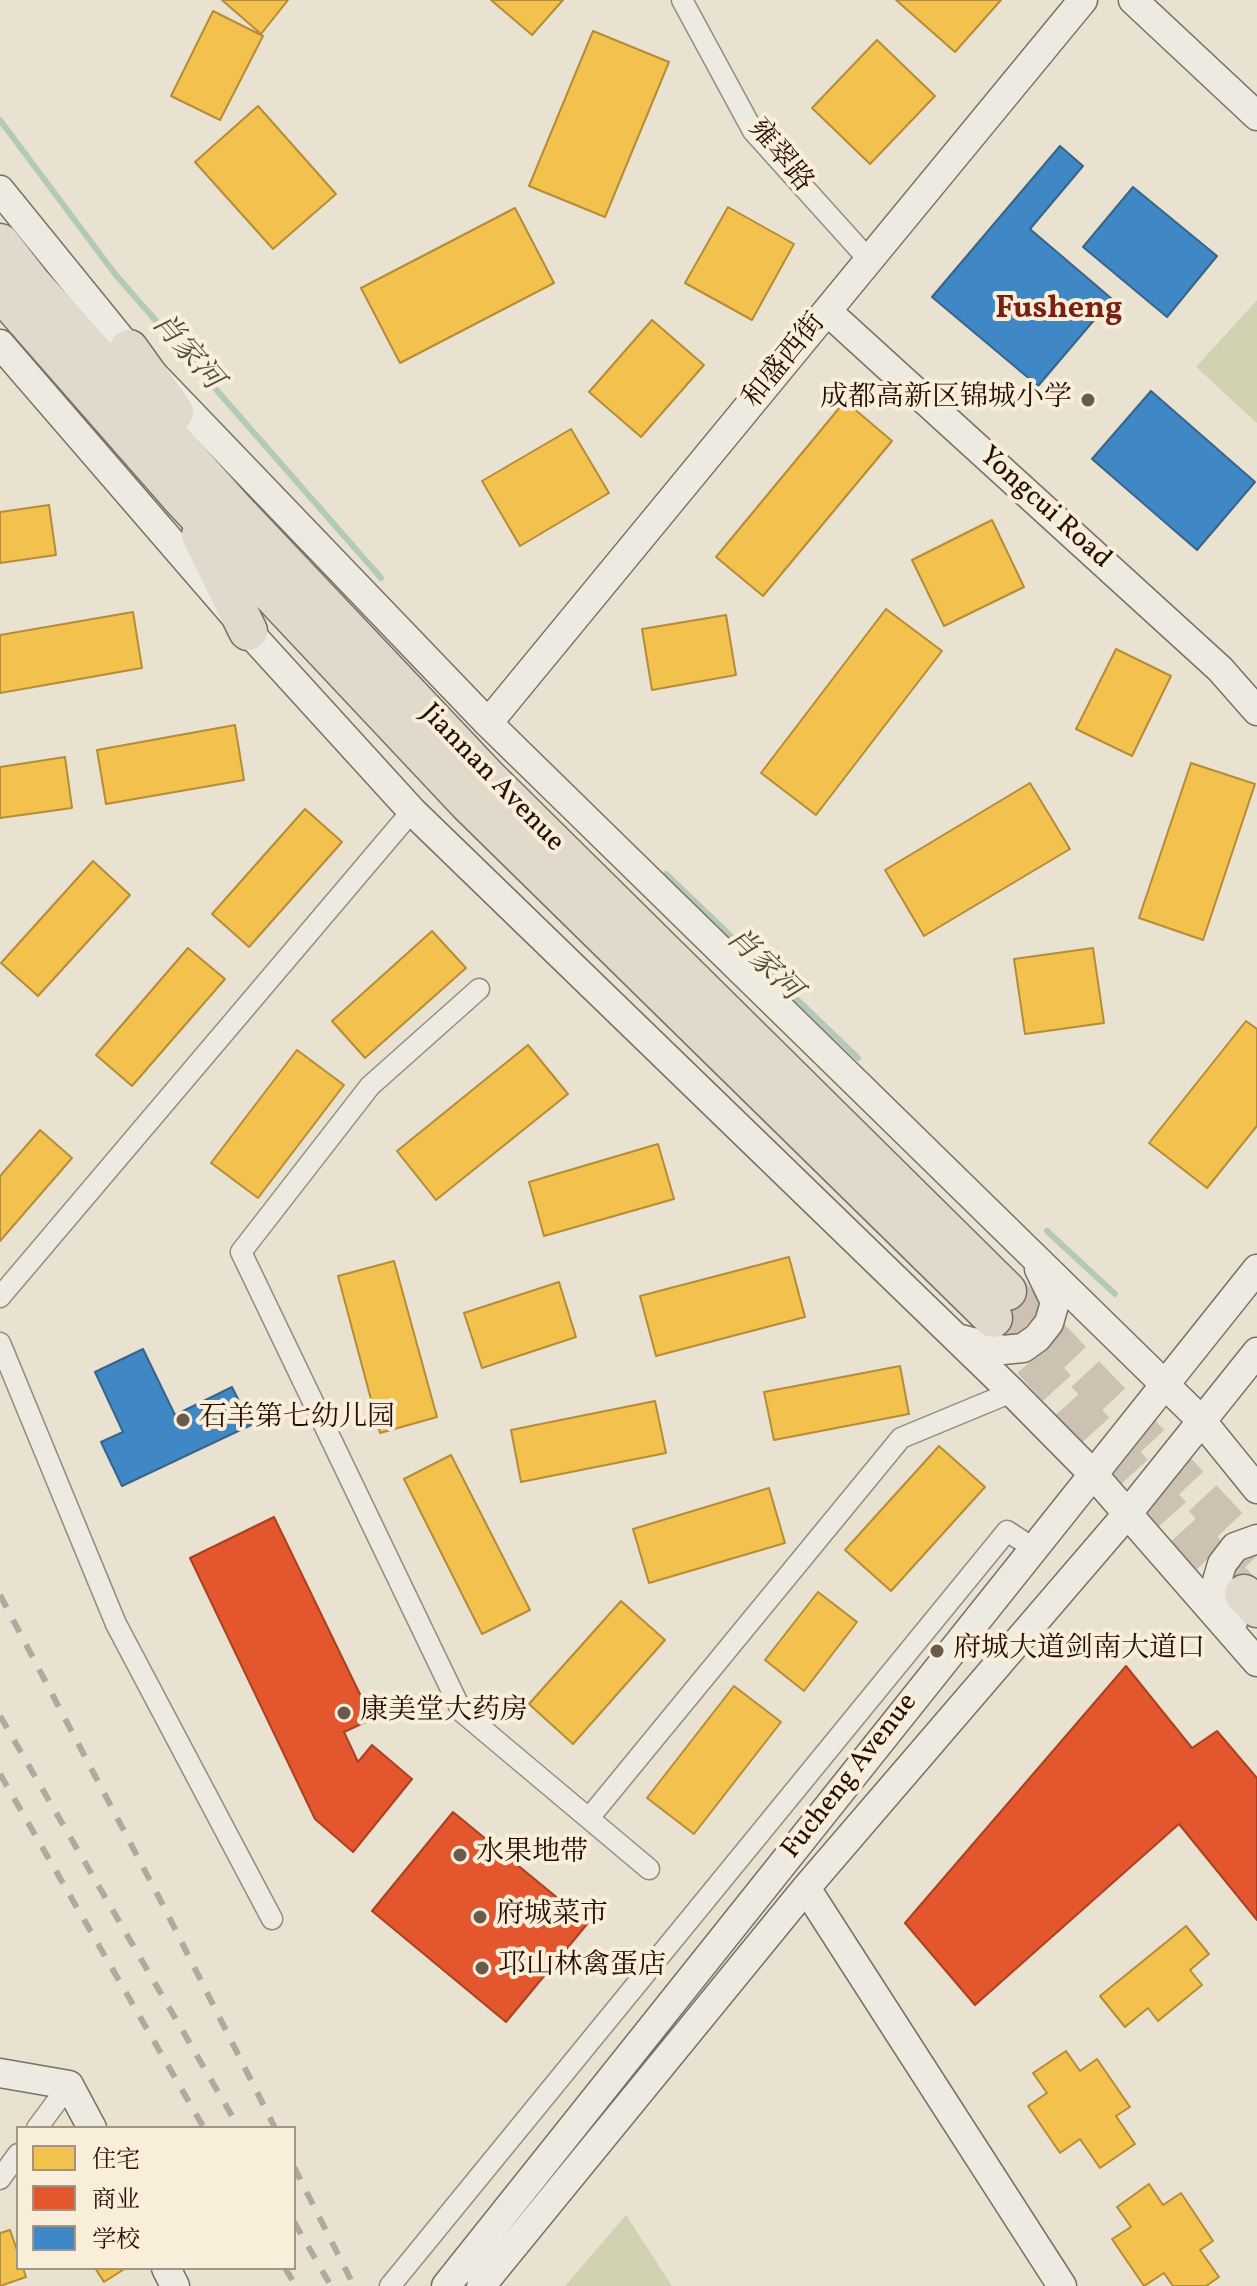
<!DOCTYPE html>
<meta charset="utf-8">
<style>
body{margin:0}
#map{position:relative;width:1257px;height:2286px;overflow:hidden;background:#eae2d0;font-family:Vollkorn,"Noto Serif SC",serif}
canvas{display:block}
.legend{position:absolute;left:16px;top:2126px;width:280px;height:144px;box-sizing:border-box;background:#f8eeda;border:2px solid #a49583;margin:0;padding:10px 14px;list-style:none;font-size:24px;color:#260f00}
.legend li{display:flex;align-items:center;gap:16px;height:40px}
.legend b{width:40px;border:2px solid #a49583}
</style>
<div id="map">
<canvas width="1257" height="2286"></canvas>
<ul class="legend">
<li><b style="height:22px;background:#f2c14e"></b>住宅</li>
<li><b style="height:22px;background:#e4572e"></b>商业</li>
<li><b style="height:22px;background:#3f88c5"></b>学校</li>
</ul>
</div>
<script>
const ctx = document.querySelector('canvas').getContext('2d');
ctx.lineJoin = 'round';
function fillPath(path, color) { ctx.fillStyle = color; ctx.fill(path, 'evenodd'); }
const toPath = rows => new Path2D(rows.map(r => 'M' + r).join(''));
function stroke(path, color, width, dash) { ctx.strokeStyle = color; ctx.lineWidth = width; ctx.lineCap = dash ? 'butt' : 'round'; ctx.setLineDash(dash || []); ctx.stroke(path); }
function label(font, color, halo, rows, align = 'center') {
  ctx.font = font + ' Vollkorn,"Noto Serif SC",serif'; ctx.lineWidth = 8; ctx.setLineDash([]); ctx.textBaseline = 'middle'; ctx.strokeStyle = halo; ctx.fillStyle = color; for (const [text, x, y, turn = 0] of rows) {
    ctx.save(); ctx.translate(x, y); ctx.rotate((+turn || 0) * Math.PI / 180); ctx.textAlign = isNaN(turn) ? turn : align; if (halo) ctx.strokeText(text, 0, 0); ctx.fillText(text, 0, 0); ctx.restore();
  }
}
const green = toPath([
 [1257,300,1257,423,1196,367],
 [626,2215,672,2286,565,2286]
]);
const homes = toPath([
 [222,0,288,0,261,34,222,0],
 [491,0,563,0,532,35,491,0],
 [896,0,1001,0,955,52,896,0],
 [213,11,263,36,220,120,171,96,213,11],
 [593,31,669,62,605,217,529,186,593,31],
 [877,40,935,96,870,164,812,108,877,40],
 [258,106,336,194,273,249,195,162,258,106],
 [728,207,794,244,752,320,685,283,728,207],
 [515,208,554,283,400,363,361,288,515,208],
 [652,320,704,365,641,437,589,392,652,320],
 [845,401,892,441,763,596,716,557,845,401],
 [571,429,609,493,520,546,482,481,571,429],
 [49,505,56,555,0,563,0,512,49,505],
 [992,520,1024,587,944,626,912,560,992,520],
 [886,609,942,651,816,815,761,773,886,609],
 [133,612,142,668,0,693,0,635,133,612],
 [726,615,736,675,652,690,642,629,726,615],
 [1116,649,1171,676,1132,756,1076,729,1116,649],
 [235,725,244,780,106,804,97,750,235,725],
 [65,757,72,808,0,818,0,767,65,757],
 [1191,763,1255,784,1203,940,1139,918,1191,763],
 [1030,783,1070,849,924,936,885,870,1030,783],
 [305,809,342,842,249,947,212,914,305,809],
 [93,861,130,895,38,996,1,963,93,861],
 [432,931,466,968,365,1058,332,1021,432,931],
 [188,948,225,979,132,1086,96,1055,188,948],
 [1093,948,1104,1023,1025,1034,1014,959,1093,948],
 [1246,1021,1257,1029,1257,1126,1207,1188,1149,1143,1246,1021],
 [528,1045,568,1094,436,1200,397,1151,528,1045],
 [297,1050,344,1085,258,1198,211,1163,297,1050],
 [40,1130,72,1158,0,1241,0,1176,40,1130],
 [658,1144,674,1199,544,1236,529,1182,658,1144],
 [789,1257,805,1317,656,1356,640,1296,789,1257],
 [394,1261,437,1417,380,1433,338,1276,394,1261],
 [559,1282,576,1337,482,1368,464,1313,559,1282],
 [900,1366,909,1414,774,1440,764,1392,900,1366],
 [655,1401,666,1453,521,1482,511,1430,655,1401],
 [939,1446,985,1487,891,1591,845,1550,939,1446],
 [451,1455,530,1610,482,1634,404,1479,451,1455],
 [769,1488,785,1543,649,1583,633,1529,769,1488],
 [818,1592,857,1622,804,1691,765,1660,818,1592],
 [621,1601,665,1640,573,1744,529,1704,621,1601],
 [734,1686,781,1722,694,1834,647,1798,734,1686],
 [1186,1926,1209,1954,1190,1970,1202,1985,1158,2021,1148,2008,1125,2027,1100,1996,1186,1926],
 [1066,2051,1080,2071,1097,2059,1130,2107,1116,2116,1135,2144,1100,2168,1080,2139,1060,2153,1028,2106,1047,2093,1033,2073,1066,2051],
 [1149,2184,1163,2205,1181,2193,1213,2241,1200,2250,1219,2277,1206,2286,1173,2286,1164,2273,1144,2286,1112,2239,1131,2227,1117,2207,1149,2184],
 [10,2230,18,2253,18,2268,23,2268,26,2277,0,2286,0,2233,10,2230],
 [95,2268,126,2268,104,2282,95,2268]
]);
const shops = toPath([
 [274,1517,372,1719,344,1732,358,1762,372,1745,412,1779,353,1852,315,1819,190,1558,274,1517],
 [1126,1666,1192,1748,1217,1731,1257,1778,1257,1920,1179,1824,975,2005,905,1923,1126,1666],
 [453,1812,588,1923,506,2022,372,1911,453,1812]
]);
const schools = toPath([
 [1060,146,1083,166,1030,229,1112,299,1038,386,932,297,1060,146],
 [1133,187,1217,256,1167,317,1083,247,1133,187],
 [1151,391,1255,482,1197,550,1092,459,1151,391],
 [143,1349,175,1415,232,1387,251,1425,122,1486,101,1442,123,1432,95,1372,143,1349]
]);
const stream = toPath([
 [0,120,115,274,381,578],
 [666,874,858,1058],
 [1047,1231,1115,1294]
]);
const highwayTunnel = toPath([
 [1007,1291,1257,1556],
 [993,1318,1244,1594]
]);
const street = toPath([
 [682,0,753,131,869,260],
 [479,989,370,1086,241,1252,462,1712,649,1869],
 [0,1297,412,811],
 [0,1343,116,1624,272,1919],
 [589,1818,901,1438,1012,1392],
 [37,2128,69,2085],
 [0,2179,18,2154],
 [390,2286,1007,1531,1033,1548]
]);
const secondary = toPath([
 [1133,0,1257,116],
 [0,190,129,349,488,723,1201,1420,1257,1489],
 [827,311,1220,669,1257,711],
 [0,344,248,631,412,811,1012,1392,1092,1473,1257,1662],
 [488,723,1083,0],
 [957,1338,1003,1350,1023,1348,1037,1338,1049,1323,1055,1302,1039,1269],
 [1233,1622,1217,1581,1222,1564,1235,1547,1257,1539],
 [806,1888,1062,2286],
 [0,2073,69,2085,92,2128],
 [166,2268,175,2286],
 [446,2286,1257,1269],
 [481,2286,806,1888,1128,1513,1257,1352]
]);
const highway = toPath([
 [0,243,31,283,232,507,487,777,1007,1291],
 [0,291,183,500,468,803,993,1318],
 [129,349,174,412],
 [201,535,248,631],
 [1244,1594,1257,1608]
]);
const rail = toPath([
 [0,1595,164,1907,275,2128],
 [0,1716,239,2128],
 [0,1774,204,2128],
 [294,2167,354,2286],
 [294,2222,331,2286],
 [285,2268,296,2286]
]);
const markers = [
 [1088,400,8,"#6b5949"],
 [183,1420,8,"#6b5949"],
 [937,1651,8,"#6b5949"],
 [344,1713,8,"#6b5949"],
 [460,1855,8,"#6b5949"],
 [480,1917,8,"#6b5949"],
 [482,1968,8,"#6b5949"]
];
const streetNames = [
 ["雍翠路",779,157,51],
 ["和盛西街",786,362,-51],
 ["Yongcui Road",1044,509,42],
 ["Jiannan Avenue",491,779,46],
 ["Fucheng Avenue",851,1777,-52]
];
const poiNames = [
 ["成都高新区锦城小学",1072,400,"right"],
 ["石羊第七幼儿园",199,1420],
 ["府城大道剑南大道口",953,1651],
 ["康美堂大药房",360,1713],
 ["水果地带",476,1855],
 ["府城菜市",496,1917],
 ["邛山林禽蛋店",498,1968]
];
const waterNames = [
 ["肖家河",185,353,49],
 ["肖家河",762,966,44]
];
const quarterNames = [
 ["Fusheng",1059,311]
];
fillPath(green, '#d0d2b1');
fillPath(homes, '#f2c14e');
stroke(homes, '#b58c37', 2);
fillPath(shops, '#e4572e');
stroke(shops, '#ab4120', 2);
fillPath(schools, '#3f88c5');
stroke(schools, '#38648a', 2);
stroke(stream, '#b4cab9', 6);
stroke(highwayTunnel, '#cdc2b1', 38, [38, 19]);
stroke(street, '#948c80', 23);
stroke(secondary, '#787064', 31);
stroke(highway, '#787064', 41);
stroke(street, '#edeae1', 20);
stroke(secondary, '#edeae1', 28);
stroke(highway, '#e1d9cb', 38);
stroke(rail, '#afaaa0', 6, [14, 14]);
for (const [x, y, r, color] of markers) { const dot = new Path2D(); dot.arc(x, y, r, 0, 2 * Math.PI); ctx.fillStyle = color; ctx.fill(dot); stroke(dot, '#f8eeda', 3); }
label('28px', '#260f00', '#f8eeda', streetNames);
label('28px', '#260f00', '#f8eeda', poiNames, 'left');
label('italic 30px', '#504d3d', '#f8eeda', waterNames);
label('bold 32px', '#7a1f14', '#f8eeda', quarterNames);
</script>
